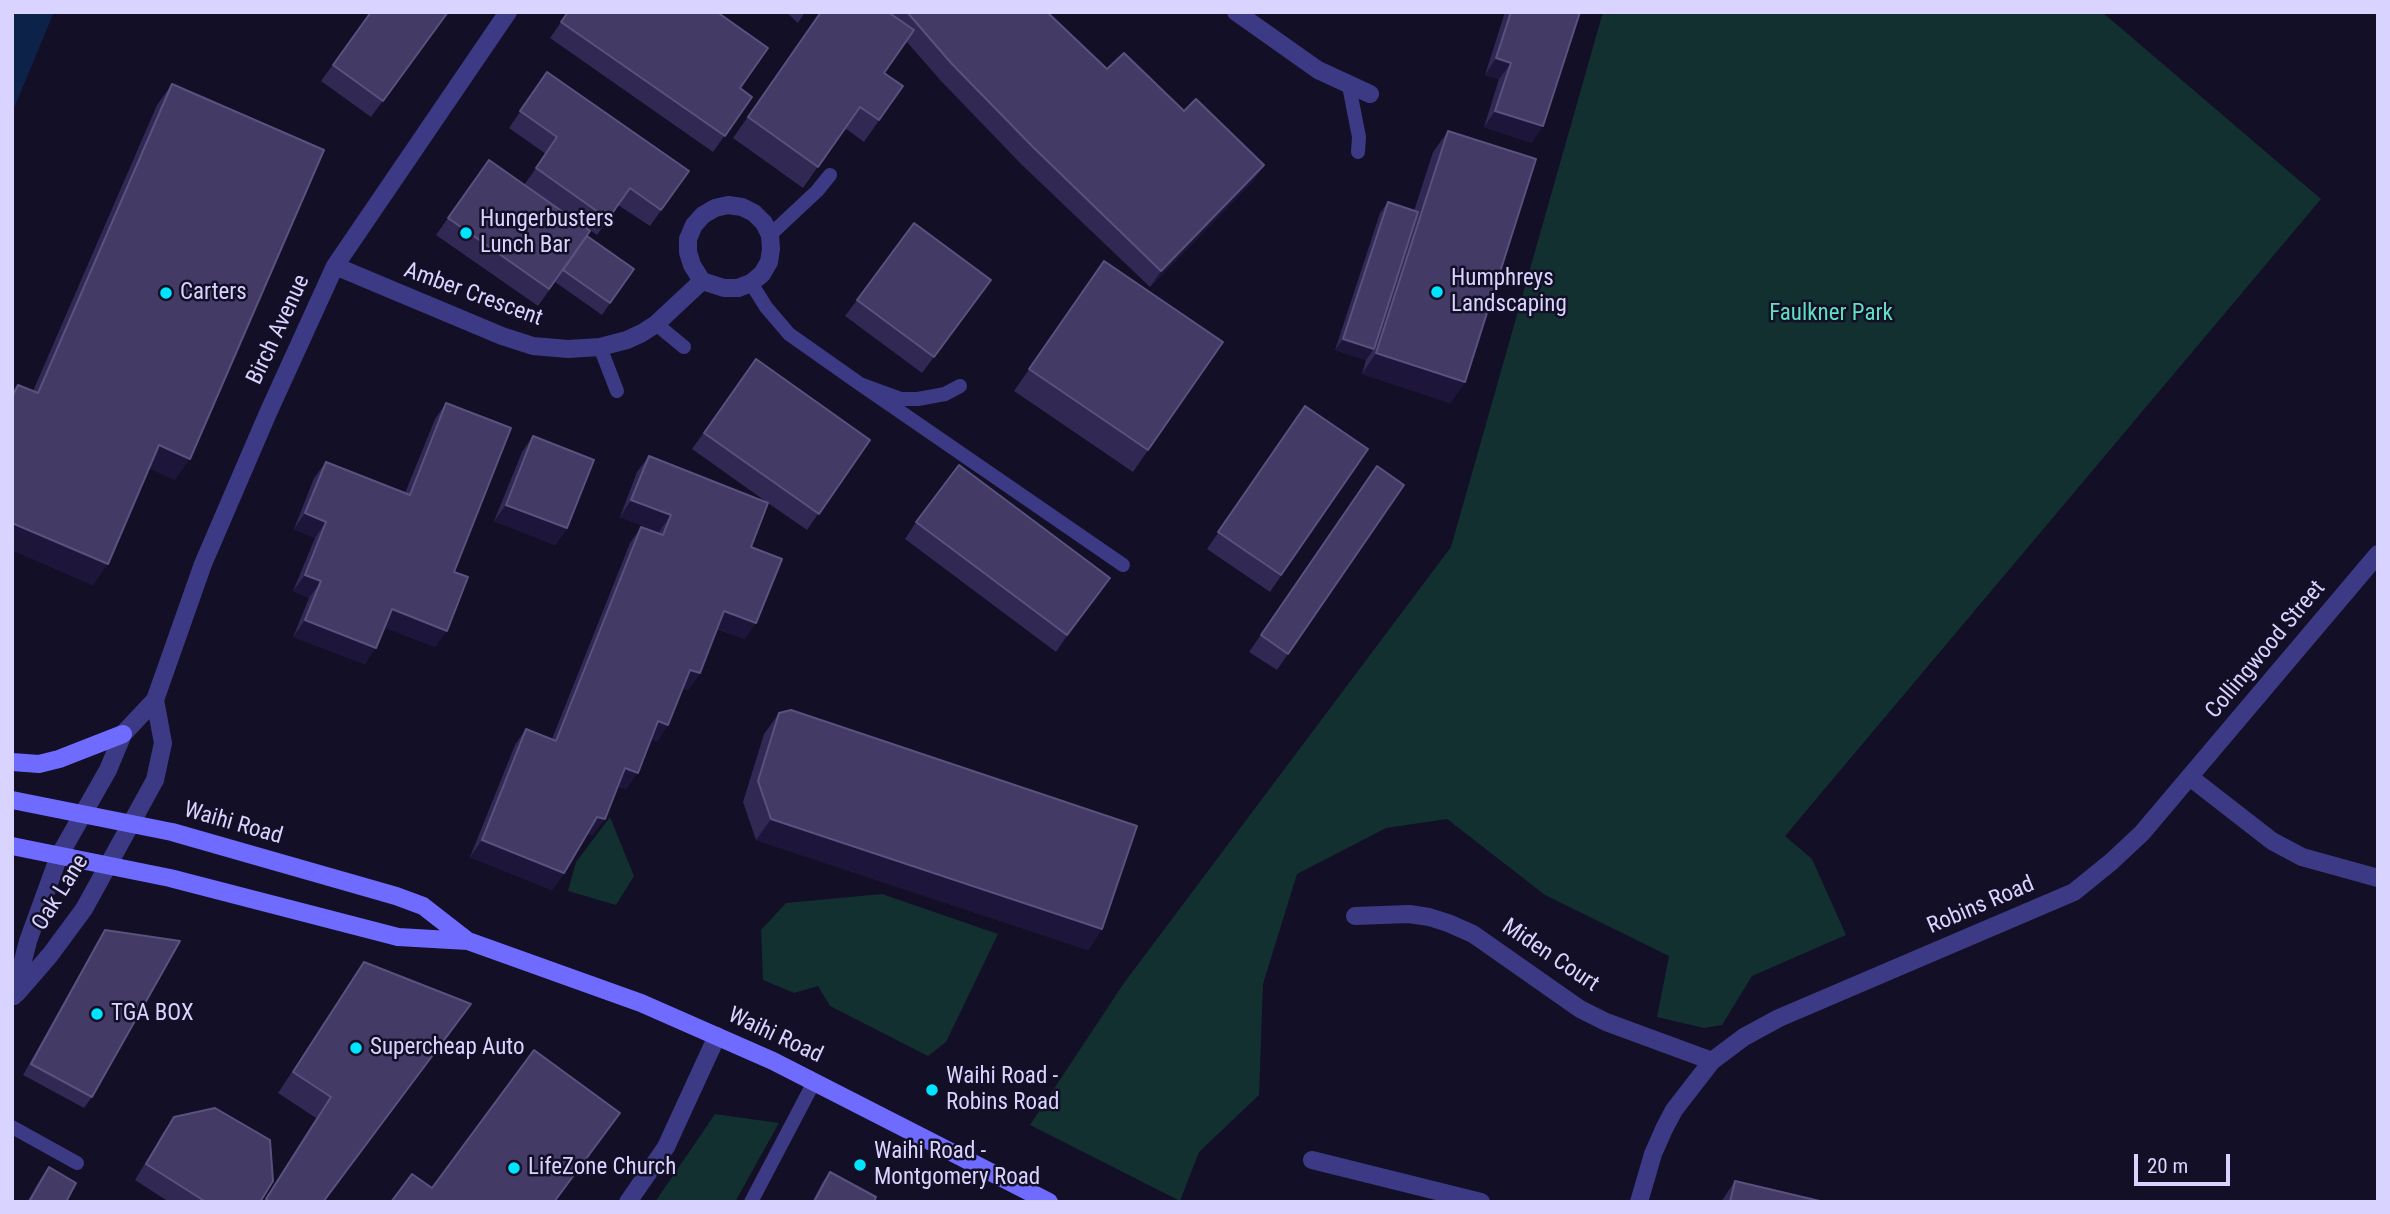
<!DOCTYPE html>
<style>
body{margin:0}
#map{position:relative;width:2390px;height:1214px;overflow:hidden;background:#130f26;font-family:"Roboto Condensed",sans-serif}
canvas{display:block}
.frame{position:absolute;inset:0;border:14px solid #d9d4ff;pointer-events:none}
.scale{position:absolute;left:2134px;top:1154px;width:96px;height:32px;box-sizing:border-box;border:4px solid #d9d4ff;border-top:0;padding-left:9px;font-size:21px;line-height:24px;white-space:nowrap;color:#d9d4ff;-webkit-text-stroke:5px #130f26;paint-order:stroke}
</style>
<div id="map">
<canvas width="2390" height="1214"></canvas>
<div class="frame"></div>
<div class="scale">20 m</div>
</div>
<script>
const ctx = document.querySelector('canvas').getContext('2d');
ctx.lineJoin = 'round';
function fillPath(path, color) { ctx.fillStyle = color; ctx.fill(path, 'evenodd'); }
const toPath = rows => new Path2D(rows.map(r => 'M' + r).join(''));
function stroke(path, color, width, dash) { ctx.strokeStyle = color; ctx.lineWidth = width; ctx.lineCap = dash ? 'butt' : 'round'; ctx.setLineDash(dash || []); ctx.stroke(path); }
function label(font, color, halo, rows, align = 'center') {
  ctx.font = font + ' "Roboto Condensed",sans-serif'; ctx.lineWidth = 5; ctx.setLineDash([]); ctx.textBaseline = 'middle'; ctx.strokeStyle = halo; ctx.fillStyle = color; for (const [text, x, y, turn = 0] of rows) {
    ctx.save(); ctx.translate(x, y); ctx.rotate((+turn || 0) * Math.PI / 180); ctx.textAlign = isNaN(turn) ? turn : align; if (halo) ctx.strokeText(text, 0, 0); ctx.fillText(text, 0, 0); ctx.restore();
  }
}
const green = toPath([
 [1603,12,2102,12,2321,199,1785,836,1812,859,1846,935,1752,976,1722,1025,1704,1028,1657,1017,1669,956,1545,895,1447,819,1386,828,1297,874,1263,984,1259,1095,1199,1152,1180,1201,1030,1125,1124,983,1451,547],
 [610,817,634,876,616,905,568,891,576,862],
 [882,894,998,934,946,1042,928,1056,830,1006,818,986,794,993,763,980,761,930,786,903],
 [715,1114,779,1123,735,1202,655,1202]
]);
const water = toPath([
 [12,12,54,12,12,113]
]);
const lane = toPath([
 [1349,86,1359,137,1358,152],
 [770,235,817,191,830,175],
 [751,283,766,307,789,334,860,384,901,399,918,399,945,394,960,386],
 [656,324,684,347],
 [600,347,617,391],
 [860,384,1123,565],
 [12,1127,77,1163],
 [751,1202,814,1082]
]);
const street = toPath([
 [1236,12,1318,70,1370,94],
 [728,205,742,207,754,213,764,223,770,235,771,249,769,262,762,274,751,283,738,288,724,288,702,281,692,265,688,252,688,239,694,225,703,215,715,208,728,205],
 [335,266,502,336,533,346,568,349,600,347,627,340,642,333,656,324,702,281],
 [2191,778,2272,841,2302,857,2378,878],
 [1355,916,1409,914,1429,917,1448,923,1473,934,1580,1009,1606,1022,1712,1061],
 [17,993,50,955,84,909,155,780,163,743,155,700],
 [14,996,28,941,59,856,108,770,123,734,155,700,203,564,268,413,335,266,508,12],
 [1312,1160,1481,1202],
 [628,1202,666,1147,717,1036],
 [1639,1202,1653,1154,1664,1129,1674,1110,1712,1061,1744,1037,1779,1018,2074,892,2111,862,2142,833,2378,554]
]);
const secondary = toPath([
 [12,762,39,764,59,759,123,734],
 [12,800,172,832,396,896,423,906,468,941],
 [12,846,170,878,398,937,468,941,641,1003,773,1061,1049,1202]
]);
const wall = toPath([
 [371,12,448,12,371,117,321,81],
 [568,12,752,97,713,152,550,38],
 [786,12,805,12,798,23],
 [821,12,1047,12,1107,69,1184,111,1264,165,1253,181,1150,287,1021,164,941,81,906,41,884,73,903,86,864,142,845,128,803,188,733,138],
 [1505,12,1580,12,1532,143,1484,127,1499,79,1485,75],
 [547,72,689,171,650,226,618,205,597,235,524,185,546,154,509,128],
 [172,84,175,480,149,468,93,585,12,550,12,392,18,385,33,391,157,105],
 [1448,131,1465,382,1450,403,1362,374,1366,360,1335,350,1380,213,1388,202,1414,211,1433,152],
 [489,160,585,239,634,269,602,315,555,282,538,306,436,235],
 [1104,261,1223,342,1133,472,1014,391],
 [979,297,922,373,845,316,857,300],
 [756,359,870,440,807,530,768,503,751,547,745,639,717,629,700,673,688,690,683,688,668,725,657,741,651,739,626,789,617,786,593,835,587,834,564,873,552,890,470,857,515,745,526,729,552,739,630,543,641,527,659,533,659,532,620,517,637,472,649,456,768,503,692,449],
 [446,403,454,572,435,647,384,627,365,664,293,637,309,598,293,591,315,538,294,529,314,478,326,462,405,493,435,419],
 [1305,406,1368,449,1270,592,1207,549],
 [533,436,567,528,555,545,494,521,522,452],
 [1377,466,1404,485,1277,670,1249,652],
 [916,522,1099,594,1056,652,905,539],
 [779,713,1102,929,1088,950,756,840,743,802,764,734],
 [105,930,92,1097,84,1108,23,1075,98,941],
 [364,962,471,1004,324,1202,263,1202,316,1118,278,1093],
 [174,1117,260,1202,169,1202,135,1180,163,1133],
 [49,1167,66,1202,27,1202,41,1178],
 [830,1172,874,1202,812,1202,822,1183],
 [1735,1181,1824,1202,1721,1202]
]);
const shadedWall = toPath([
 [1496,58,1511,63,1499,79,1485,75],
 [1495,111,1543,126,1532,143,1484,127],
 [1264,165,1253,181,1150,287,1161,271],
 [1343,339,1374,349,1366,360,1335,350],
 [1376,353,1465,382,1450,403,1362,374],
 [159,445,190,459,175,480,144,466],
 [631,500,671,515,659,532,620,517],
 [506,505,567,528,555,545,494,521],
 [305,513,326,522,315,538,294,529],
 [12,523,108,564,93,585,12,550],
 [305,575,321,581,309,598,293,591],
 [1110,578,1099,594,1056,652,1067,635],
 [392,609,447,631,435,647,380,626],
 [724,611,756,623,745,639,713,627],
 [305,620,376,648,365,664,293,637],
 [690,670,700,673,688,690,679,686],
 [658,721,668,725,657,741,647,738],
 [625,768,638,773,626,789,613,784],
 [597,817,605,819,593,835,586,833],
 [771,819,1102,929,1088,950,756,840],
 [482,840,564,873,552,890,470,857],
 [471,1004,456,1025,323,1202]
]);
const building = toPath([
 [371,12,448,12,383,101,333,65,371,12],
 [568,12,717,12,768,48,740,88,752,97,725,136,561,22,568,12],
 [821,12,888,12,914,30,884,73,903,86,879,120,860,107,818,167,748,117,821,12],
 [907,12,1047,12,1107,69,1124,53,1184,111,1196,99,1264,165,1161,271,1033,147,952,64,907,12],
 [1511,12,1580,12,1543,126,1495,111,1511,63,1496,58,1511,12],
 [547,72,689,171,661,210,630,188,608,219,536,168,557,137,520,111,547,72],
 [172,84,324,150,190,459,159,445,108,564,12,523,12,397,18,385,38,393,172,84],
 [1448,131,1536,159,1465,382,1376,353,1448,131],
 [489,160,590,231,549,289,448,218,489,160],
 [1388,202,1418,212,1374,349,1343,339,1388,202],
 [914,223,991,280,934,357,857,300,914,223],
 [587,236,634,269,610,303,563,270,587,236],
 [1104,261,1223,342,1148,450,1029,369,1104,261],
 [756,359,870,440,819,514,704,433,756,359],
 [446,403,511,428,454,572,468,577,447,631,392,609,376,648,305,620,321,581,305,575,326,522,305,513,326,462,410,495,446,403],
 [1305,406,1368,449,1281,575,1218,532,1305,406],
 [533,436,594,460,567,528,506,505,533,436],
 [649,456,768,503,751,547,782,559,756,623,724,611,700,673,690,670,668,725,658,721,638,773,625,768,605,819,597,817,564,873,482,840,526,729,556,741,641,527,663,535,671,515,631,500,649,456],
 [959,465,1110,578,1067,635,916,522,959,465],
 [1377,466,1404,485,1288,654,1261,635,1377,466],
 [791,710,1137,826,1102,929,771,819,758,781,779,713,791,710],
 [105,930,180,941,92,1097,31,1064,105,930],
 [364,962,471,1004,323,1202,271,1202,266,1199,331,1097,293,1072,364,962],
 [534,1050,620,1113,554,1202,391,1202,412,1174,432,1188,534,1050],
 [215,1108,270,1140,273,1181,260,1202,206,1202,146,1164,174,1117,215,1108],
 [49,1167,76,1183,66,1202,29,1202,49,1167],
 [830,1172,876,1197,874,1202,814,1202,830,1172],
 [1735,1181,1824,1202,1730,1202,1735,1181]
]);
const markers = [
 [466,233,7,"#00e5ff"],
 [1437,292,7,"#00e5ff"],
 [166,293,7,"#00e5ff"],
 [97,1014,7,"#00e5ff"],
 [356,1048,7,"#00e5ff"],
 [932,1090,7,"#00e5ff"],
 [860,1165,7,"#00e5ff"],
 [514,1168,7,"#00e5ff"]
];
const poiNames = [
 ["Hungerbusters",480,220],
 ["Lunch Bar",480,246],
 ["Humphreys",1451,279],
 ["Landscaping",1451,305],
 ["Carters",180,293],
 ["TGA BOX",111,1014],
 ["Supercheap Auto",370,1048],
 ["Waihi Road -",946,1077],
 ["Robins Road",946,1103],
 ["Waihi Road -",874,1152],
 ["Montgomery Road",874,1178],
 ["LifeZone Church",528,1168]
];
const streetNames = [
 ["Amber Crescent",473,295,20],
 ["Birch Avenue",279,330,-65],
 ["Collingwood Street",2266,650,-50],
 ["Waihi Road",233,824,16],
 ["Oak Lane",61,893,-58],
 ["Robins Road",1981,906,-23],
 ["Miden Court",1550,956,34],
 ["Waihi Road",775,1036,25]
];
const parkNames = [
 ["Faulkner Park",1831,314]
];
fillPath(green, '#12302f');
fillPath(water, '#0c2248');
stroke(lane, '#3d3a85', 14);
stroke(street, '#3d3a85', 18);
stroke(secondary, '#6f6bff', 18);
fillPath(wall, '#312854');
fillPath(shadedWall, '#1d163a');
fillPath(building, '#433a66');
stroke(building, '#5a527e', 2);
for (const [x, y, r, color] of markers) { const dot = new Path2D(); dot.arc(x, y, r, 0, 2 * Math.PI); ctx.fillStyle = color; ctx.fill(dot); stroke(dot, '#130f26', 2.5); }
label('23px', '#d9d4ff', '#130f26', poiNames, 'left');
label('23px', '#d9d4ff', '#130f26', streetNames);
label('23px', '#5fe0c0', '#130f26', parkNames);
</script>
